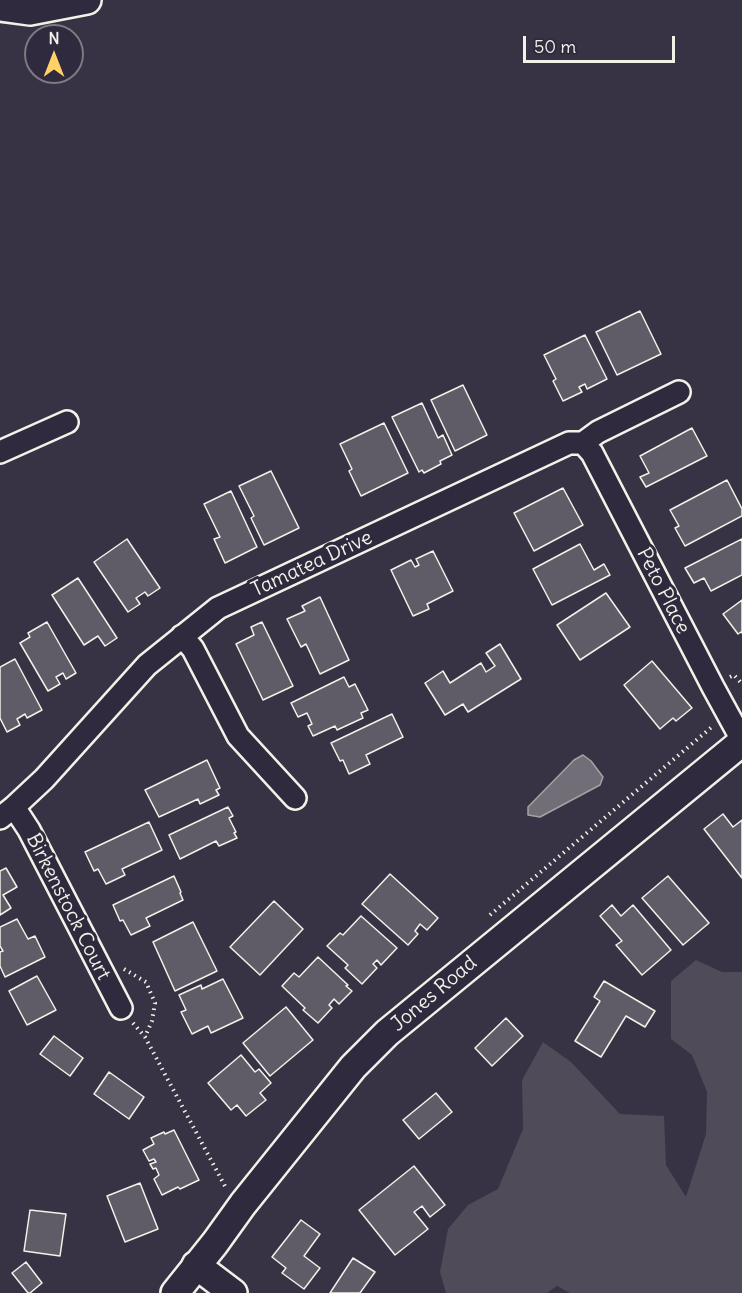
<!DOCTYPE html>
<style>
body{margin:0}
#map{position:relative;width:742px;height:1293px;overflow:hidden;background:#373244;font-family:Delius,sans-serif}
canvas{display:block}
.north{position:absolute;left:24px;top:24px;width:60px;height:60px;box-sizing:border-box;background:#2f2a3d;border:2px solid #7e7a81;border-radius:50%;rotate:0deg;font-size:16px;font-weight:700;line-height:24px;text-align:center;color:#f4f1e8}
.north::after{content:'';display:block;margin:auto;width:21px;height:27px;background:#ffd166;clip-path:polygon(50% 0,100% 100%,50% 72%,0 100%)}
.scale{position:absolute;left:523px;top:36px;width:152px;height:27px;box-sizing:border-box;border:3px solid #f4f1e8;border-top:0;padding-left:8px;font-size:18px;line-height:21px;white-space:nowrap;color:#f4f1e8;-webkit-text-stroke:4px #2f2a3d;paint-order:stroke}
</style>
<div id="map">
<canvas width="742" height="1293"></canvas>
<div class="north">N</div>
<div class="scale">50 m</div>
</div>
<script>
const ctx = document.querySelector('canvas').getContext('2d');
ctx.lineJoin = 'round';
function fillPath(path, color) { ctx.fillStyle = color; ctx.fill(path, 'evenodd'); }
const toPath = rows => new Path2D(rows.map(r => 'M' + r).join(''));
function stroke(path, color, width, dash) { ctx.strokeStyle = color; ctx.lineWidth = width; ctx.lineCap = dash ? 'butt' : 'round'; ctx.setLineDash(dash || []); ctx.stroke(path); }
function label(font, color, halo, rows, align = 'center') {
  ctx.font = font + ' Delius,sans-serif'; ctx.lineWidth = 6; ctx.setLineDash([]); ctx.textBaseline = 'middle'; ctx.strokeStyle = halo; ctx.fillStyle = color; for (const [text, x, y, turn = 0] of rows) {
    ctx.save(); ctx.translate(x, y); ctx.rotate((+turn || 0) * Math.PI / 180); ctx.textAlign = isNaN(turn) ? turn : align; if (halo) ctx.strokeText(text, 0, 0); ctx.fillText(text, 0, 0); ctx.restore();
  }
}
const green = toPath([
 [696,960,722,972,742,972,742,1293,570,1293,557,1286,547,1293,446,1293,440,1272,448,1229,468,1205,498,1189,523,1129,522,1080,543,1042,571,1062,620,1114,664,1116,666,1165,686,1197,706,1134,707,1092,692,1055,671,1039,671,981]
]);
const water = toPath([
 [583,755,591,761,603,777,600,785,540,817,528,815,528,807,574,760,583,755]
]);
const building = toPath([
 [640,311,661,354,617,375,596,332,640,311],
 [585,335,607,379,587,389,585,384,579,387,582,392,563,401,553,381,556,379,544,355,585,335],
 [463,385,487,435,455,451,431,400,463,385],
 [422,403,438,438,443,435,452,455,440,461,441,464,424,473,422,470,419,472,392,417,422,403],
 [384,423,408,473,361,496,349,471,352,469,340,444,384,423],
 [692,428,707,456,646,487,640,477,649,473,640,456,692,428],
 [271,471,299,528,264,545,251,518,254,516,239,486,271,471],
 [727,480,742,509,742,516,685,546,675,528,679,526,670,510,727,480],
 [563,488,583,525,534,551,514,513,563,488],
 [231,491,257,547,225,563,214,539,220,537,204,504,231,491],
 [127,539,160,588,148,596,145,592,136,598,140,604,128,612,94,562,127,539],
 [742,539,742,575,711,591,704,578,694,583,685,568,742,539],
 [580,544,594,570,604,564,610,575,552,605,533,569,580,544],
 [433,551,453,591,427,604,429,609,413,616,391,570,411,560,415,567,419,565,416,559,433,551],
 [78,578,117,638,105,646,98,636,84,645,52,595,78,578],
 [606,593,630,627,580,660,557,625,606,593],
 [320,597,349,660,320,674,306,644,301,647,287,619,305,611,302,606,320,597],
 [742,600,742,633,741,632,738,634,723,614,742,600],
 [47,622,76,673,66,679,63,673,56,677,60,684,48,691,20,643,30,637,28,633,47,622],
 [262,622,293,686,263,700,236,644,254,635,251,627,262,622],
 [500,644,521,679,468,712,463,704,445,715,425,683,443,671,450,683,481,663,486,672,495,666,486,653,500,644],
 [15,659,42,710,27,718,25,714,17,719,20,725,7,732,0,718,0,667,15,659],
 [652,661,692,708,676,721,673,718,660,729,624,685,652,661],
 [344,677,349,687,355,684,368,710,361,713,363,718,337,730,335,726,313,736,308,726,312,724,307,713,298,717,291,703,344,677],
 [392,714,403,737,366,755,370,764,349,774,343,760,340,761,331,743,392,714],
 [207,760,220,788,216,790,219,795,200,804,198,799,159,817,145,790,207,760],
 [228,807,233,816,229,818,236,832,234,833,237,838,219,846,216,841,180,859,169,835,228,807],
 [723,814,733,827,742,820,742,878,704,829,723,814],
 [149,822,162,850,122,869,125,875,106,884,98,869,94,871,85,852,149,822],
 [6,868,17,887,3,895,11,908,0,915,0,871,6,868],
 [390,874,438,918,427,930,420,924,415,931,418,934,408,945,362,904,390,874],
 [174,876,181,892,180,893,183,900,146,918,150,926,131,935,123,920,120,921,113,905,174,876],
 [668,876,709,923,683,945,642,898,668,876],
 [274,901,303,929,260,975,230,947,274,901],
 [612,905,621,916,633,905,671,950,642,975,616,945,622,941,600,916,612,905],
 [361,916,397,948,381,965,377,960,373,964,377,968,362,984,345,968,348,965,327,946,340,933,343,935,361,916],
 [17,919,28,939,35,936,45,957,5,977,0,966,0,952,3,951,0,946,0,927,17,919],
 [193,922,217,971,175,991,153,942,193,922],
 [318,957,348,985,346,986,352,991,339,1004,334,999,329,1005,332,1008,318,1023,303,1010,305,1008,282,986,294,973,299,977,318,957],
 [37,976,56,1010,27,1025,9,991,37,976],
 [223,979,243,1018,211,1033,208,1026,192,1034,181,1012,186,1010,179,995,201,985,202,989,223,979],
 [604,981,655,1011,645,1027,626,1016,601,1057,575,1041,600,1001,594,997,604,981],
 [286,1007,313,1040,270,1076,243,1043,286,1007],
 [506,1018,523,1036,492,1066,475,1048,506,1018],
 [54,1036,83,1058,70,1076,40,1054,54,1036],
 [241,1055,255,1072,259,1069,271,1083,260,1093,266,1100,246,1116,237,1105,231,1110,208,1083,241,1055],
 [109,1072,144,1097,129,1119,94,1094,109,1072],
 [436,1093,452,1112,419,1139,403,1120,436,1093],
 [174,1130,199,1180,180,1189,178,1187,162,1195,154,1179,159,1175,156,1168,153,1169,150,1164,156,1162,154,1159,149,1161,143,1150,154,1144,151,1138,164,1132,165,1134,174,1130],
 [414,1166,445,1205,430,1217,422,1206,414,1212,428,1229,395,1255,359,1210,414,1166],
 [140,1183,158,1229,125,1242,107,1196,140,1183],
 [30,1210,66,1214,60,1256,24,1251,30,1210],
 [301,1220,320,1234,304,1256,320,1268,304,1289,282,1273,286,1268,272,1257,301,1220],
 [353,1258,375,1272,360,1293,330,1293,353,1258],
 [26,1262,42,1283,30,1293,28,1293,12,1273,26,1262]
]);
const path = toPath([
 [730,677,734,675,742,684],
 [490,915,713,726],
 [124,969,146,982,155,1003,152,1021,145,1037],
 [133,1023,145,1037,226,1188]
]);
const minor = toPath([
 [583,443,592,453,713,687,742,740],
 [0,452,67,422],
 [182,636,193,649,238,736,295,798],
 [14,807,29,830,121,1008],
 [0,818,14,807,44,779,147,665,218,608,569,443,583,443,598,432,679,392]
]);
const tertiary = toPath([
 [0,7,30,11,87,0],
 [196,1265,233,1293],
 [175,1293,215,1243,243,1204,353,1067,387,1033,742,742]
]);
const streetNames = [
 ["Tamatea Drive",312,564,-25],
 ["Peto Place",663,591,63],
 ["Birkenstock Court",68,907,63],
 ["Jones Road",434,994,-40]
];
fillPath(green, '#504b59');
fillPath(water, '#726e77');
stroke(water, '#a6a2a4', 1.5);
fillPath(building, '#5f5c67');
stroke(building, '#f4f1e8', 1.5);
stroke(minor, '#f4f1e8', 26);
stroke(tertiary, '#f4f1e8', 32);
stroke(path, '#f4f1e8', 4, [1.5, 4.5]);
stroke(minor, '#2f2a3d', 21);
stroke(tertiary, '#2f2a3d', 27);
label('20px', '#f4f1e8', '#2f2a3d', streetNames);
</script>
